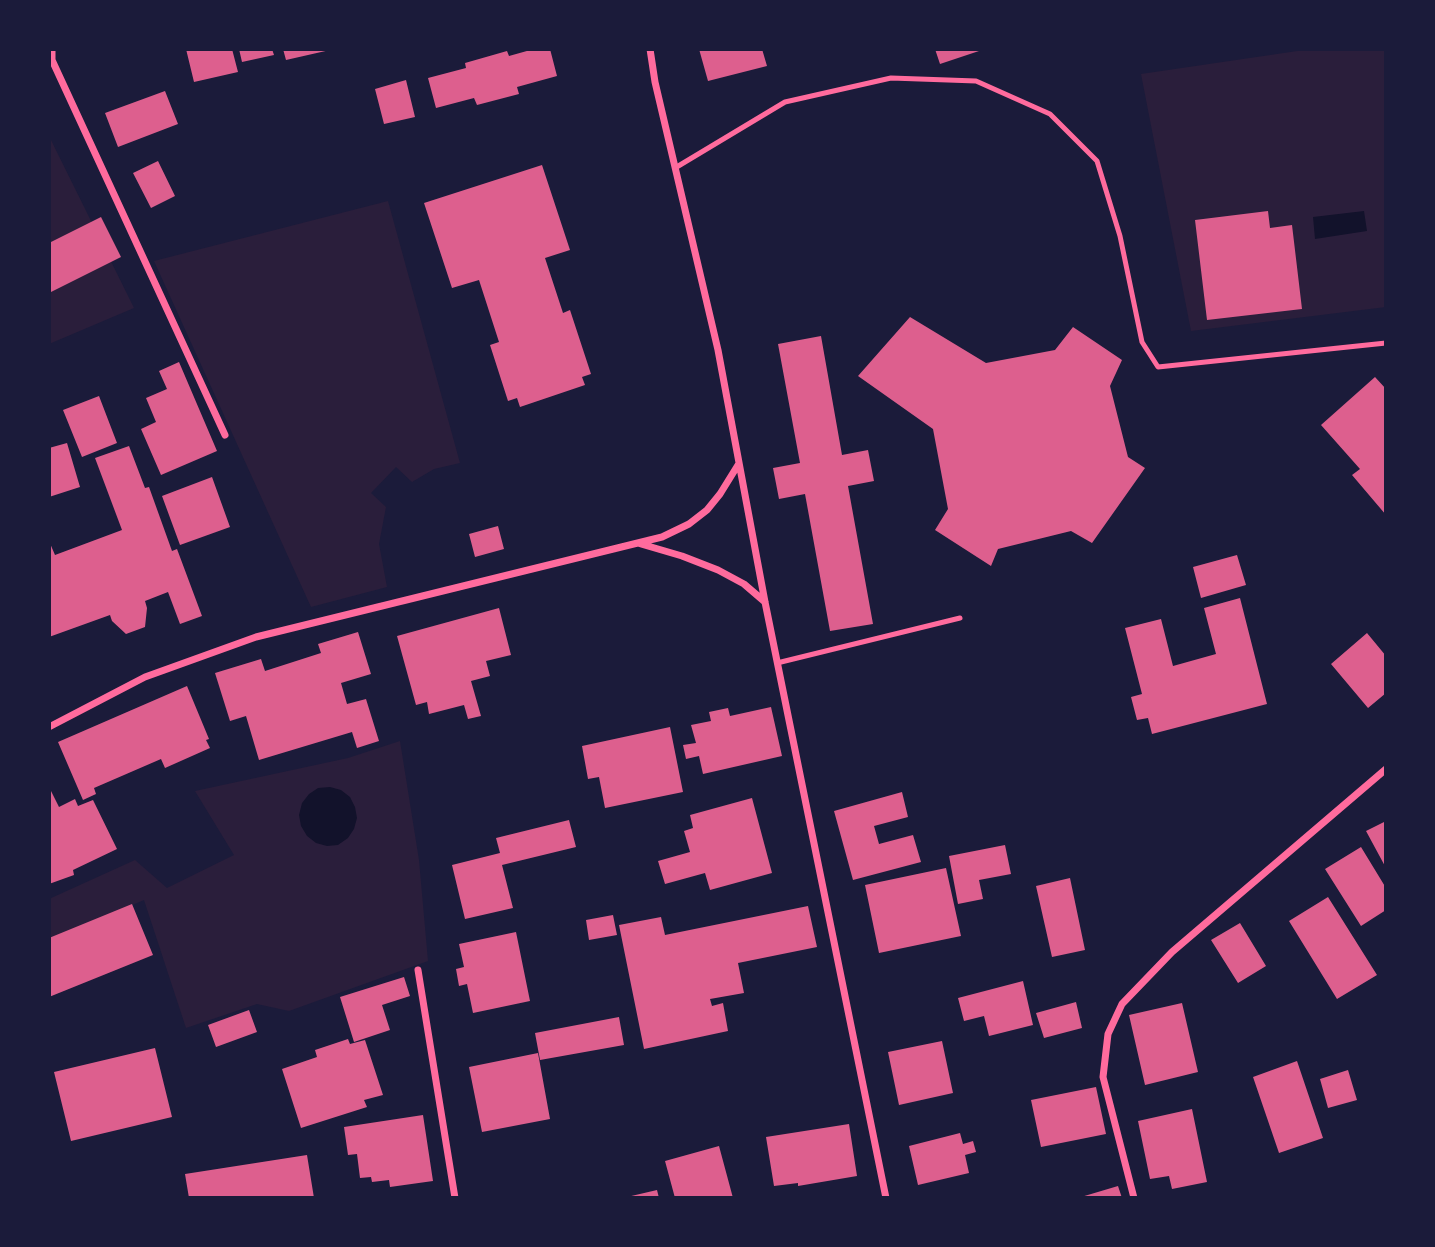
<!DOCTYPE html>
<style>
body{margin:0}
#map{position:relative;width:1435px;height:1247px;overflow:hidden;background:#1b1b3a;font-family:Lora,serif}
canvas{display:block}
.frame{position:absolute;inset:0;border:51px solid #1b1b3a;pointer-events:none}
</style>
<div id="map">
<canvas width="1435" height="1247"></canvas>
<div class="frame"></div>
</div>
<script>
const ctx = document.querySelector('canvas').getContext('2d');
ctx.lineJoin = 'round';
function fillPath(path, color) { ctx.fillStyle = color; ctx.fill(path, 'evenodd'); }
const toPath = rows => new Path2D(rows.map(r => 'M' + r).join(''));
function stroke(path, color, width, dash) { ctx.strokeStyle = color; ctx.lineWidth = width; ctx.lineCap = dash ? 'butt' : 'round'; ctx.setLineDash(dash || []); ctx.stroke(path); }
const green = toPath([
 [1311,49,1386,49,1386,307,1191,331,1141,74],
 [49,136,134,308,49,344],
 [388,201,460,463,434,469,412,482,396,467,371,493,386,507,379,544,387,587,311,607,154,261],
 [400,741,419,860,428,961,289,1011,257,1004,186,1028,144,900,49,941,49,899,135,860,167,888,234,855,195,791,348,758]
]);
const water = toPath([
 [1364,211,1367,231,1315,239,1313,217],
 [330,787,341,790,350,797,355,807,357,818,354,829,348,838,338,845,327,846,316,843,307,836,301,826,299,815,302,803,309,794,318,788]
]);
const building = toPath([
 [186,49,232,49,238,72,194,82],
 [239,49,272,49,274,55,242,62],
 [283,49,330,49,330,50,286,60],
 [534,49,550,49,557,76,517,87,519,94,477,105,474,98,436,108,428,78,466,68,465,63,507,51,509,56],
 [699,49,762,49,767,66,708,81],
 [935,49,985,49,940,64],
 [406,80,415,117,384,124,375,89],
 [165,91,178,124,118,147,105,113],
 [158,161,175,196,151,208,133,173],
 [542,165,570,250,545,258,563,313,570,310,591,374,582,377,585,385,520,407,517,398,508,401,490,345,499,342,479,280,452,288,424,203],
 [1268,211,1270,228,1292,225,1302,309,1207,320,1195,220],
 [101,217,121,257,49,293,49,243],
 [910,317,986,363,1055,350,1073,327,1122,360,1110,386,1128,457,1145,468,1092,543,1071,531,998,549,991,566,935,530,948,509,933,429,858,376],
 [821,336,842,455,868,450,874,481,848,486,873,624,830,631,805,494,779,499,773,468,800,463,778,344],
 [179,362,217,451,161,475,141,429,156,422,146,398,167,389,159,371],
 [1375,377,1386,389,1386,515,1352,475,1360,469,1321,425],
 [99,396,117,443,82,457,63,410],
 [67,443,80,487,49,497,49,448],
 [129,446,145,488,149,487,172,551,177,549,202,616,180,624,168,592,145,601,147,608,145,627,126,634,112,621,110,615,49,637,49,541,55,555,122,530,95,458],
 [212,477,230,527,180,545,162,496],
 [498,526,504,549,475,557,469,534],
 [1237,555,1246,585,1201,598,1193,567],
 [1240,598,1267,704,1152,734,1148,718,1137,720,1131,697,1142,694,1125,628,1161,619,1173,666,1216,654,1204,608],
 [499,608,511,655,486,661,490,676,471,681,481,716,468,719,464,705,429,714,427,702,416,705,397,636],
 [358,632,371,674,341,683,347,704,366,699,379,741,357,748,352,732,259,760,246,716,230,721,215,673,261,659,265,671,321,653,318,644],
 [1367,633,1386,656,1386,693,1368,708,1331,664],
 [187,686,209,739,206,740,210,748,165,768,161,759,94,788,96,794,83,800,58,742],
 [771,707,782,756,703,774,699,756,686,759,683,745,696,743,691,725,711,721,709,712,728,708,730,716],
 [670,727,683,792,605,808,599,777,588,779,582,746],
 [49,787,59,807,75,799,78,806,93,800,117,849,73,870,74,875,49,884],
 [902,792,908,817,874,826,879,844,913,835,921,862,853,880,834,811],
 [752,798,772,873,710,890,705,873,665,884,658,861,690,852,684,831,693,828,690,815],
 [569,820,576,847,502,865,513,908,465,919,452,865,500,853,496,838],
 [1386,821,1386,868,1366,831],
 [1005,845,1011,874,979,880,983,899,958,904,949,856],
 [1361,847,1386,888,1386,910,1361,926,1325,869],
 [946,868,961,936,879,953,865,885],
 [1070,878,1085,950,1052,957,1036,886],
 [1328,897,1377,975,1337,999,1289,921],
 [132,904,153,955,49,997,49,938],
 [808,906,817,947,738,963,744,993,710,999,712,1006,723,1003,728,1031,644,1049,619,925,661,917,665,935],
 [613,915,617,935,589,940,586,920],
 [1240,923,1266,966,1238,983,1211,940],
 [516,932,530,1001,473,1013,467,984,459,986,456,969,464,967,459,944],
 [404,977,410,996,382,1005,390,1030,354,1042,340,997],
 [1023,981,1033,1025,989,1036,984,1016,964,1021,958,998],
 [1076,1002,1082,1028,1044,1038,1036,1013],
 [1182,1003,1198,1072,1145,1085,1129,1015],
 [249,1010,257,1032,216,1047,208,1025],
 [619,1017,624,1045,540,1060,535,1033],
 [348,1039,350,1044,365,1040,383,1095,364,1100,367,1107,301,1128,282,1069,317,1057,315,1050],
 [942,1041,953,1093,899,1105,888,1052],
 [155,1048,172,1117,71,1141,54,1072],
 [538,1053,550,1119,482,1132,469,1067],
 [1297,1061,1323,1138,1279,1153,1253,1077],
 [1348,1070,1357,1100,1328,1108,1320,1079],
 [1096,1087,1106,1134,1041,1147,1031,1100],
 [1192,1109,1207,1182,1172,1189,1169,1176,1150,1179,1138,1121],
 [423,1115,433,1181,390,1187,389,1180,372,1182,371,1177,360,1178,357,1154,348,1155,344,1127],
 [849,1124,857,1176,798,1186,798,1183,774,1186,766,1137],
 [960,1133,963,1144,973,1141,976,1152,965,1155,969,1173,918,1185,909,1146],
 [719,1146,733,1198,675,1198,665,1161],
 [307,1155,314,1198,189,1198,185,1174],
 [1118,1186,1122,1198,1081,1198,1081,1197],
 [657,1190,659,1198,627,1198,627,1197]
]);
const service = toPath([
 [675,168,785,102,891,78,976,81,1050,114,1097,161,1120,236,1142,342,1158,367,1386,343],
 [777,663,960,618]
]);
const minor = toPath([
 [52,49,52,60,225,435],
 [650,49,655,82,718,350,765,602,886,1198],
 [641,544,682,556,718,570,744,584,765,602],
 [49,727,145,677,256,637,662,537,689,524,707,510,720,494,738,465],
 [418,970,455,1198],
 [1134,1198,1103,1077,1108,1034,1122,1004,1172,952,1386,769]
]);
fillPath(green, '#2a1e3b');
fillPath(water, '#12122b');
fillPath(building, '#dd5f8e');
stroke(service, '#ff6b9d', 5);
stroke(minor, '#ff6b9d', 7);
</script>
